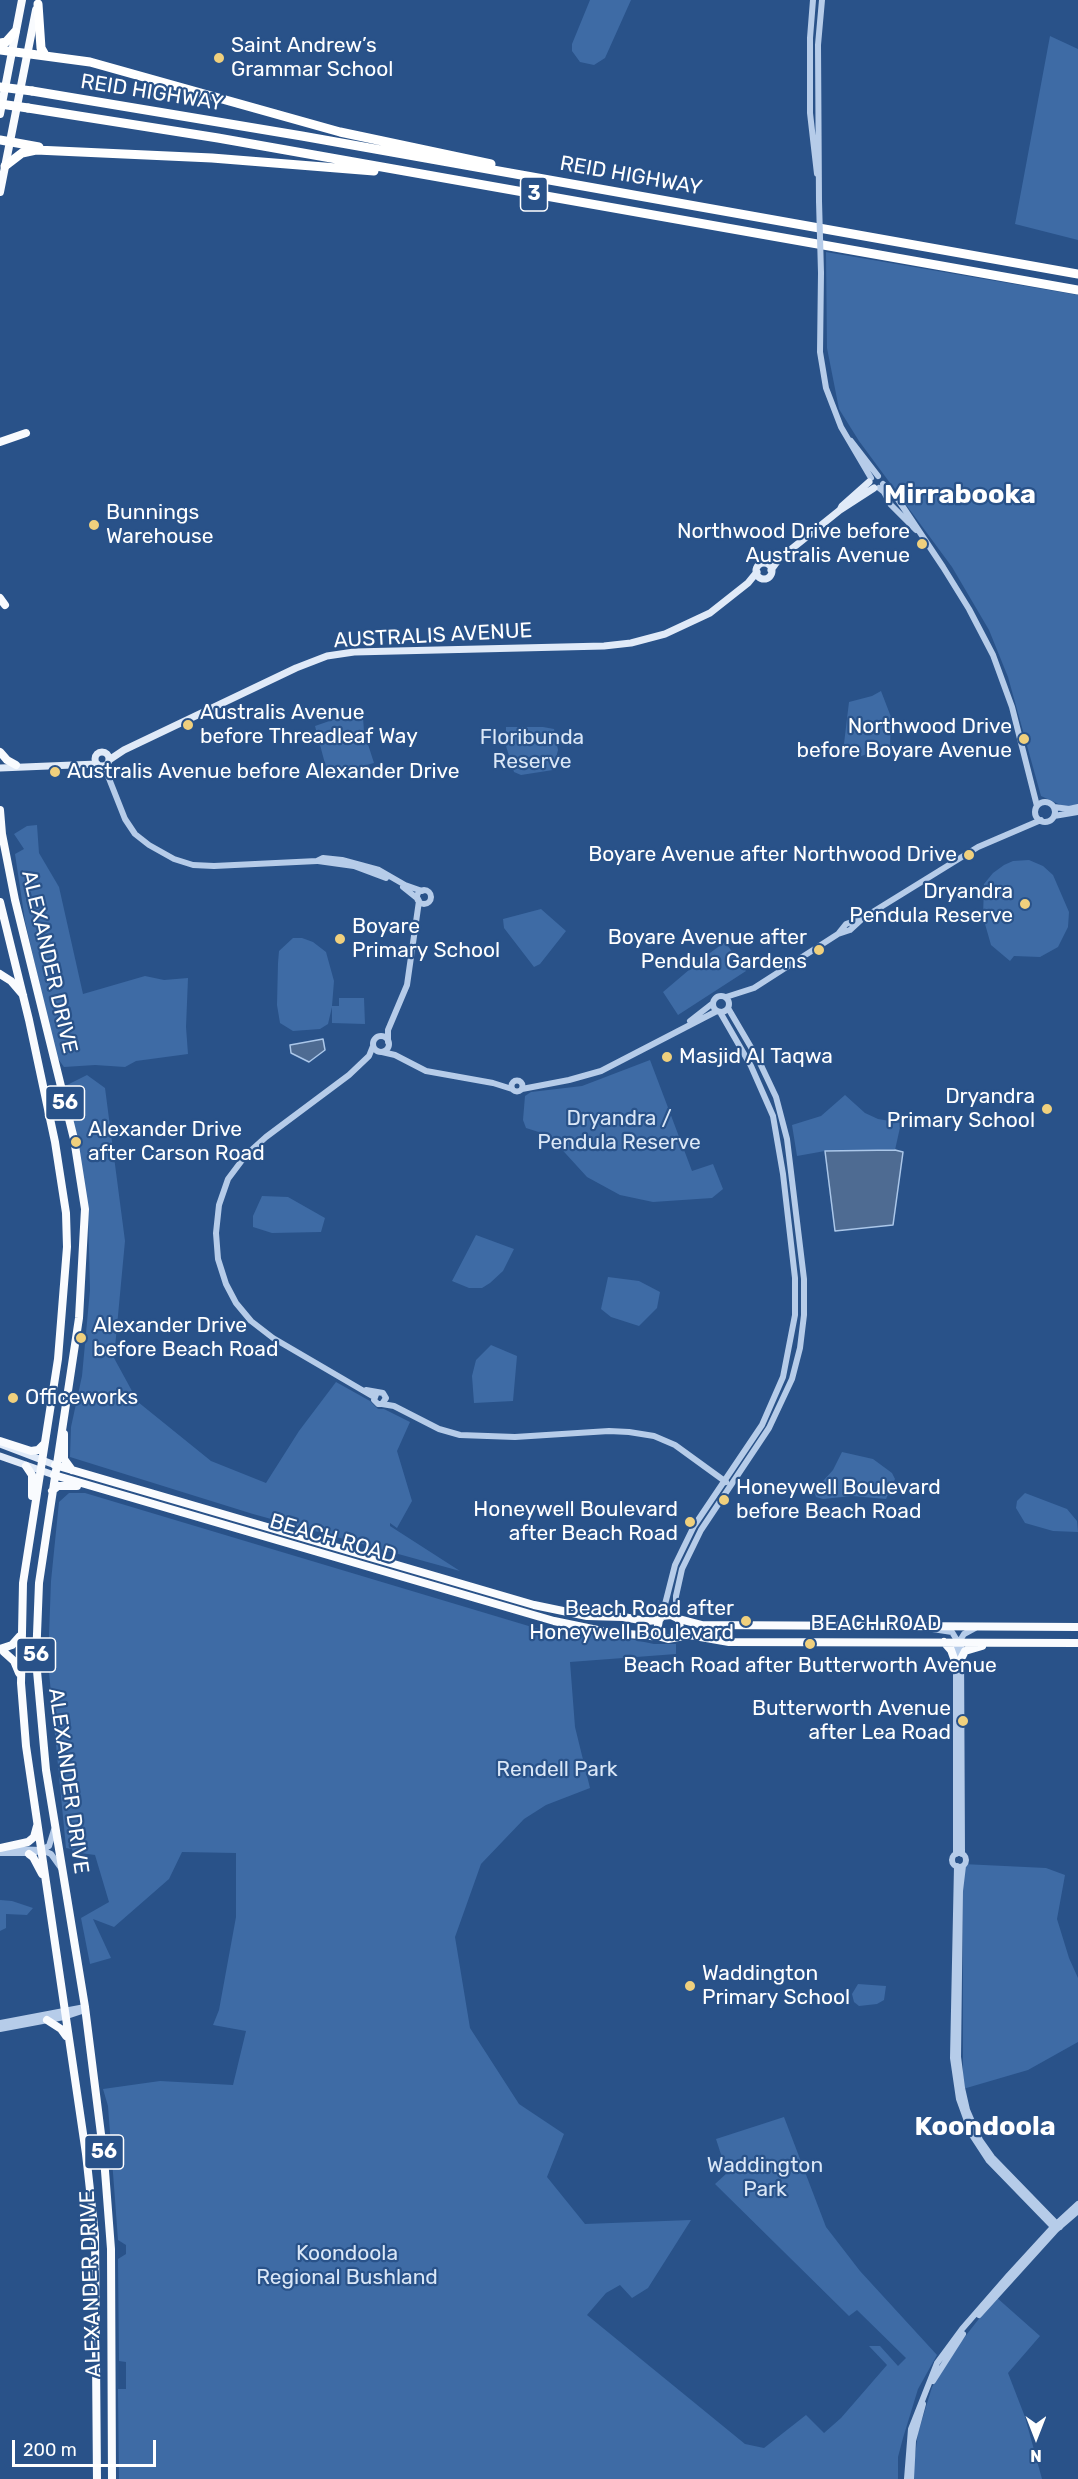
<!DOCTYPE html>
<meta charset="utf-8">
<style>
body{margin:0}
#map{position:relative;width:1078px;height:2479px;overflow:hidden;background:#295289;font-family:Rubik,sans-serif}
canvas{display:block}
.north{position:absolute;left:1006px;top:2407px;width:60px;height:60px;-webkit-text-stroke:4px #295289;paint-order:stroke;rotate:180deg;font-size:16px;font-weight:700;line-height:24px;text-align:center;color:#fff}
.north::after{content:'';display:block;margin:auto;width:21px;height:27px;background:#fff;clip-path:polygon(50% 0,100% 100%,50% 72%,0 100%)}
.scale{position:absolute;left:12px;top:2440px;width:144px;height:27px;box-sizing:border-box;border:3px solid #fff;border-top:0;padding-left:8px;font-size:18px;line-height:21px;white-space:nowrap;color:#fff;-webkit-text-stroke:4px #295289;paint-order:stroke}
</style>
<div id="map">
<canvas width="1078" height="2479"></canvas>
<div class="north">N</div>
<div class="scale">200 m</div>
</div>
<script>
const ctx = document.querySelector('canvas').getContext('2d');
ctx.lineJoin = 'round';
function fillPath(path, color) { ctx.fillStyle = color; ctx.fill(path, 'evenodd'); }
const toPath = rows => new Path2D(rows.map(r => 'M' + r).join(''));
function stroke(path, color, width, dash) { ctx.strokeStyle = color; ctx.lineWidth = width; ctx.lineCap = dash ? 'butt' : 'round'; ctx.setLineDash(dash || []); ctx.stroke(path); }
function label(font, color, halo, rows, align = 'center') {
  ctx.font = font + ' Rubik,sans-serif'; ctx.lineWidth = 4.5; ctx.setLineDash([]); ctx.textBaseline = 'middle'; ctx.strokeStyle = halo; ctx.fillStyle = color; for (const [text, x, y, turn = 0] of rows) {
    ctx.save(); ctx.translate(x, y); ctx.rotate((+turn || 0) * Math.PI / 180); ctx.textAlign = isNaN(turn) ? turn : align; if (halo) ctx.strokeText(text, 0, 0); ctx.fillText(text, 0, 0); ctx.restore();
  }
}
const green = toPath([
 [590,0,631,0,605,58,594,65,580,62,572,51,572,44],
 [1050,36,1078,49,1078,240,1015,224],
 [826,252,1078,295,1078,804,1065,807,1041,796,1008,677,989,630,952,567,859,441,839,409,827,348],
 [881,691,891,717,890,747,858,757,843,752,849,702,872,696],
 [341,717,363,717,364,732,374,763,328,775,315,726],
 [506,727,543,727,554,729,558,750,553,770,521,775,514,772,506,746],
 [37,825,39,853,59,887,83,994,145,976,164,980,188,978,186,1027,188,1054,136,1061,125,1067,95,1065,64,1067,56,1056,25,921,15,854,24,849,14,834,27,826],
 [1029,860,1043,866,1053,875,1069,912,1068,927,1058,947,1040,957,1014,956,1010,961,991,945,983,917,984,884,993,873,1004,865,1013,861],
 [541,909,566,931,540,964,534,967,504,928,503,919],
 [293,938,302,938,313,942,326,952,334,981,332,1006,339,1006,339,998,364,998,365,1024,332,1023,332,1007,328,1024,320,1029,293,1031,280,1023,277,1005,278,963,279,951],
 [725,942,746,971,678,1015,663,992,703,958],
 [650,1060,692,1171,713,1164,723,1189,712,1198,653,1202,620,1195,587,1177,556,1143,545,1134,526,1128,523,1120,525,1096,531,1092,582,1086],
 [87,1075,105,1088,125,1241,114,1358,138,1402,211,1461,266,1483,299,1431,336,1382,370,1401,378,1409,384,1409,410,1422,397,1451,412,1501,397,1528,390,1523,390,1526,460,1571,253,1514,70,1457,71,1427,82,1376,90,1290,88,1213,65,1086],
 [845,1095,865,1113,878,1119,901,1123,895,1150,825,1151,797,1156,792,1125,821,1116],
 [262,1196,288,1197,325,1218,321,1232,272,1233,253,1227,253,1216],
 [476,1235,514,1249,503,1271,490,1283,482,1288,469,1288,452,1281],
 [608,1277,639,1281,660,1292,657,1308,639,1326,611,1317,601,1309],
 [491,1345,517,1356,513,1401,474,1403,472,1376,476,1360],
 [842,1452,873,1459,892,1473,895,1479,886,1499,852,1496,823,1499,816,1497,814,1491,833,1470],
 [69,1493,85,1493,562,1636,572,1627,654,1644,676,1644,676,1654,570,1662,575,1727,590,1788,546,1805,524,1819,481,1864,455,1937,470,2028,519,2104,564,2134,547,2177,585,2224,691,2220,648,2288,632,2298,620,2285,606,2293,587,2315,745,2444,764,2448,806,2415,824,2433,841,2418,887,2365,869,2346,880,2346,898,2366,906,2358,857,2310,849,2316,715,2184,727,2173,716,2139,784,2117,826,2227,860,2271,937,2355,918,2389,903,2438,898,2457,898,2479,119,2479,118,2389,126,2389,126,2362,119,2361,118,2259,126,2254,126,2245,118,2240,108,2106,103,2089,160,2081,233,2085,246,2031,213,2025,219,2010,236,1917,236,1853,182,1852,169,1879,114,1927,93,1919,111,1958,90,1964,81,1918,109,1902,95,1855,73,1852,72,1849,66,1848,48,1662,51,1581,59,1502],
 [1025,1493,1067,1509,1077,1521,1078,1532,1053,1531,1025,1523,1016,1508,1017,1501],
 [963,1864,1046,1868,1065,1875,1057,1919,1069,1958,1078,1978,1078,2042,1028,2070,963,2089],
 [0,1900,12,1901,33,1908,27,1915,6,1914,6,1928,0,1931],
 [858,1984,886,1986,884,2000,877,2004,859,2006,854,2002,852,1994],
 [996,2297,1040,2336,1008,2373,1025,2417,1042,2479,912,2479,918,2433,932,2387,960,2343]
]);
const water = toPath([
 [323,1039,325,1050,309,1062,291,1053,290,1045,323,1039],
 [895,1150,903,1152,893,1225,835,1231,825,1151,895,1150]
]);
const tertiary = toPath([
 [813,0,810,38,810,113,817,174],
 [819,201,818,45,822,0],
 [821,273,820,352,826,388,841,427,871,478],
 [851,441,878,476],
 [883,484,897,498,943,567,969,609,993,655,1012,707,1037,806],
 [879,488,884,492,891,505,916,530],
 [107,764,108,776,125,819,135,834,149,845,174,859,193,865,214,866,317,861,323,858,342,860,379,870,405,885,422,891],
 [101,766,108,776],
 '1035 812a10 10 0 1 1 20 0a10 10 0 1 1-20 0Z',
 [1054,807,1069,809,1078,807],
 [1054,816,1078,812],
 [318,861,354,866,386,878],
 [403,887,418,899],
 '417 897a7 7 0 1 1 14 0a7 7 0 1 1-14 0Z',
 [838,934,850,930,863,918,978,847,1041,820],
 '713 1004a8 8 0 1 1 16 0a8 8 0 1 1-16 0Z',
 [726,997,754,988,838,934,846,924,857,920],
 [690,1021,713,1003],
 '373 1044a8 8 0 1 1 16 0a8 8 0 1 1-16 0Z',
 [388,1042,388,1030,407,985,419,901],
 [373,1046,369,1056,349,1075,266,1137,246,1155,228,1179,219,1205,216,1233,218,1259,226,1284,236,1303,251,1321,273,1338,374,1397],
 [382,1052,395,1055,426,1071,493,1083,512,1089],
 '511.5 1086a5.5 5.5 0 1 1 11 0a5.5 5.5 0 1 1-11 0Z',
 [522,1089,569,1080,601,1071,717,1011],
 [366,1390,383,1393,386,1398,382,1404,378,1404,374,1400,377,1392],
 [382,1404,394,1406,439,1429,460,1435,515,1437,609,1431,629,1432,654,1436,675,1445,726,1482],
 [662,1616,675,1565,694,1526,762,1425,783,1377,795,1315,795,1278,783,1174,773,1116,751,1066,720,1012],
 [676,1617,676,1596,682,1569,701,1530,769,1428,792,1379,800,1348,804,1315,804,1279,787,1139,776,1097,759,1061,728,1008],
 [926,1628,952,1632,961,1647,962,1854],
 [7,1849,42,1850,51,1854,61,1868],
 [0,1853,34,1853,49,1846,54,1830],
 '952 1860a7 7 0 1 1 14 0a7 7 0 1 1-14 0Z',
 [956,1854,956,1647,964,1634,975,1628],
 [957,1866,953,2058,959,2099,972,2135,989,2161,1056,2230],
 [963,1866,960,1891,958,2057,962,2088,967,2110,980,2140,992,2157,1060,2227],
 [0,2023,85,2007],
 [0,2029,64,2017,85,2010],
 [979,2315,1056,2230,1078,2211],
 [933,2381,963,2334],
 [907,2479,911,2429,937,2363,962,2329,1009,2275,1053,2227,1078,2204],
 [911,2479,913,2441,923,2404]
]);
const secondary = toPath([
 [840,510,874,488],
 '756 571a8 8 0 1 1 16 0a8 8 0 1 1-16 0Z',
 [771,570,779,559,840,510,842,506,869,482],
 '95 759a7 7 0 1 1 14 0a7 7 0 1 1-14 0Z',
 [109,760,124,750,296,668,327,656,354,652,604,646,631,643,665,634,710,613,748,583,757,572],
 [0,768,97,764],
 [0,1444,55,1465],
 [0,1456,54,1475]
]);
const primary = toPath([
 [0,114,22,0],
 [0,192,36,10],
 [0,442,26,433],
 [0,598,5,605],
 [0,752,7,760,16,765],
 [0,810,2,834,15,900,74,1139,85,1209,79,1318,39,1583,36,1660,46,1770,85,2007,104,2158,111,2249,112,2479],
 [0,902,29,1020,55,1142,66,1213,67,1247,58,1359,23,1583,21,1683,26,1746,86,2154,95,2235,97,2479],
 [0,974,11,981,23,995],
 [64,1434,64,1459,72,1470],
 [0,1441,31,1451,38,1450,44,1444],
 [55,1465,534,1605,587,1616,623,1617,646,1621,659,1620],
 [26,1466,32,1475,32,1496],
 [54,1475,554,1621,607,1632,661,1637],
 [52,1491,58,1486,77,1486],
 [679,1619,702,1625,1078,1627],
 [675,1637,680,1630,679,1619,671,1615,662,1616,659,1620,657,1631,661,1637,668,1639,689,1635,729,1642,1078,1643],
 [944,1642,951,1650,956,1664],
 [0,1649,12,1645,20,1636],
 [4,1652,14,1661,19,1673],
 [961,1659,965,1651,982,1646],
 [0,1848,28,1842,34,1837,37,1826],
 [29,1854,33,1857,42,1874],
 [47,2020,61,2029,66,2036]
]);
const motorway = toPath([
 [38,4,41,48,45,55],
 [0,43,6,42,15,32],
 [0,50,90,62,340,132,491,164],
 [32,91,302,136,1078,274],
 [28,108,218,138,1078,290],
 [0,140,39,147],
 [5,166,22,153,36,150,212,158,374,171]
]);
const tertiaryBridge = toPath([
 [819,201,821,273]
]);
const motorwayBridge = toPath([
 [0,87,32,91],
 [0,104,28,108]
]);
const markers = [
 [219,58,6,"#f0d07d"],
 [94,525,6,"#f0d07d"],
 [922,544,6,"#f0d07d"],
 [188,725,6,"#f0d07d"],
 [1024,739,6,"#f0d07d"],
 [55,772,6,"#f0d07d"],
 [969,855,6,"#f0d07d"],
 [1025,904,6,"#f0d07d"],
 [340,939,6,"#f0d07d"],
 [819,950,6,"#f0d07d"],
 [667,1057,6,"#f0d07d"],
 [1047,1109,6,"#f0d07d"],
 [76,1142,6,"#f0d07d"],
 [81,1338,6,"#f0d07d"],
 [13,1398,6,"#f0d07d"],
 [724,1500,6,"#f0d07d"],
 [690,1522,6,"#f0d07d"],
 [746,1621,6,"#f0d07d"],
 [810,1644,6,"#f0d07d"],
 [963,1721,6,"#f0d07d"],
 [690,1986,6,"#f0d07d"]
];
const shields = [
 [534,194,27],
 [65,1103,39],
 [36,1655,39],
 [104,2152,39]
];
const shieldNames = [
 ["3",534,194],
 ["56",65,1103],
 ["56",36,1655],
 ["56",104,2152]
];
const poiNames = [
 ["Saint Andrew’s",231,46],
 ["Grammar School",231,70],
 ["Bunnings",106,513],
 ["Warehouse",106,537],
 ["Northwood Drive before",910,532,"right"],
 ["Australis Avenue",910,556,"right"],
 ["Australis Avenue",200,713],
 ["before Threadleaf Way",200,737],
 ["Northwood Drive",1012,727,"right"],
 ["before Boyare Avenue",1012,751,"right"],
 ["Australis Avenue before Alexander Drive",67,772],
 ["Boyare Avenue after Northwood Drive",957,855,"right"],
 ["Dryandra",1013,892,"right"],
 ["Pendula Reserve",1013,916,"right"],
 ["Boyare",352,927],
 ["Primary School",352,951],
 ["Boyare Avenue after",807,938,"right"],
 ["Pendula Gardens",807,962,"right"],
 ["Masjid Al Taqwa",679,1057],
 ["Dryandra",1035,1097,"right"],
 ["Primary School",1035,1121,"right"],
 ["Alexander Drive",88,1130],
 ["after Carson Road",88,1154],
 ["Alexander Drive",93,1326],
 ["before Beach Road",93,1350],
 ["Officeworks",25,1398],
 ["Honeywell Boulevard",736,1488],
 ["before Beach Road",736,1512],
 ["Honeywell Boulevard",678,1510,"right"],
 ["after Beach Road",678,1534,"right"],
 ["Beach Road after",734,1609,"right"],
 ["Honeywell Boulevard",734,1633,"right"],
 ["Beach Road after Butterworth Avenue",810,1666,"center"],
 ["Butterworth Avenue",951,1709,"right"],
 ["after Lea Road",951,1733,"right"],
 ["Waddington",702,1974],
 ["Primary School",702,1998]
];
const streetNames = [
 ["REID HIGHWAY",152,93,9],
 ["REID HIGHWAY",631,176,10],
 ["AUSTRALIS AVENUE",433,636,-3],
 ["ALEXANDER DRIVE",49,962,77],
 ["BEACH ROAD",333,1539,16],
 ["BEACH ROAD",876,1624],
 ["ALEXANDER DRIVE",68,1781,82],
 ["ALEXANDER DRIVE",91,2284,-92]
];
const parkNames = [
 ["Floribunda",532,738],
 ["Reserve",532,762],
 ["Dryandra /",619,1119],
 ["Pendula Reserve",619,1143],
 ["Rendell Park",557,1770],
 ["Waddington",765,2166],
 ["Park",765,2190],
 ["Koondoola",347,2254],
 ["Regional Bushland",347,2278]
];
const districtNames = [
 ["Mirrabooka",960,495],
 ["Koondoola",985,2127]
];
fillPath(green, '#3e6ba5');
fillPath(water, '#4e6b92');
stroke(water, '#abc7e9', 1.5);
stroke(tertiary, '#b6cce9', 6);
stroke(secondary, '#e0eaf8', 7);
stroke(primary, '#f9fbfe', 8);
stroke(motorway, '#fff', 9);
stroke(tertiaryBridge, '#b6cce9', 6);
stroke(motorwayBridge, '#fff', 9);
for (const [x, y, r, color] of markers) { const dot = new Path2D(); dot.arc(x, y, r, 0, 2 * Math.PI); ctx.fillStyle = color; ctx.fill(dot); stroke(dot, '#295289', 2); }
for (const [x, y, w] of shields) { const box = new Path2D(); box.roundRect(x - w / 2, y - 17, w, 34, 4.5); ctx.fillStyle = '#295289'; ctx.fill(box); stroke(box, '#fff', 1.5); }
label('bold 20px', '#fff', null, shieldNames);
label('21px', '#fff', '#295289', poiNames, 'left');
label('21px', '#fff', '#295289', streetNames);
label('21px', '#dae7f7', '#295289', parkNames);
label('bold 27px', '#fff', '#295289', districtNames);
</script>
